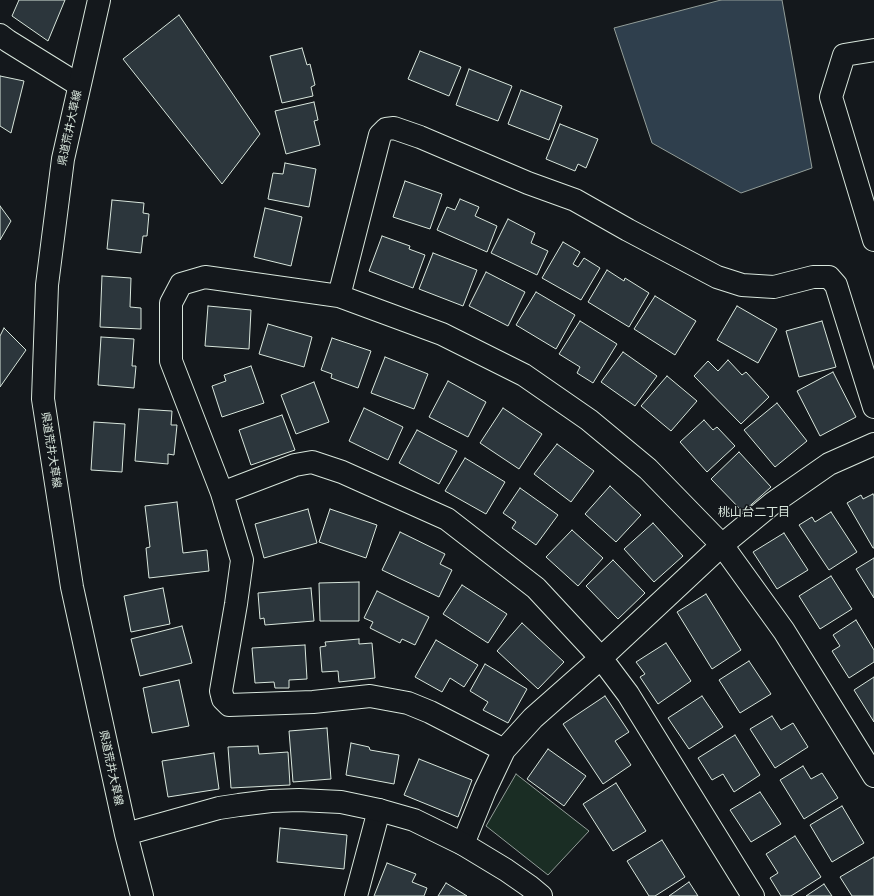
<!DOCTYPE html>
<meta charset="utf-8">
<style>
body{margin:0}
canvas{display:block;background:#14181c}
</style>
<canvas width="874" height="896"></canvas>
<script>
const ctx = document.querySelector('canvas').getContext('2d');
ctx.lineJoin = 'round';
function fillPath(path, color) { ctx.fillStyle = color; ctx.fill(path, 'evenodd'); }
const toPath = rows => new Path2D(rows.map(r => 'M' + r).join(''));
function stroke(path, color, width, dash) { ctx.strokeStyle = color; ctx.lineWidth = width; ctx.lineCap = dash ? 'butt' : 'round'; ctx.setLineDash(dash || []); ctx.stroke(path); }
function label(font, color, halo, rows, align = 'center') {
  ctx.font = font + ' "Crimson Pro","Noto Sans JP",serif'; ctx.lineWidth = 3; ctx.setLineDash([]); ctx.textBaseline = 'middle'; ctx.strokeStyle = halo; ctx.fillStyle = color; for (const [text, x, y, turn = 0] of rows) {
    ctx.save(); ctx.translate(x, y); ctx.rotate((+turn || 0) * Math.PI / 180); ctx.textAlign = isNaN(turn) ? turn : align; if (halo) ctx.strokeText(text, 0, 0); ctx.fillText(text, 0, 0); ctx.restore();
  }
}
const green = toPath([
 [516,774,589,831,548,875,486,826,516,774]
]);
const water = toPath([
 [721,0,782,0,812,168,741,193,652,143,614,28,721,0]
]);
const building = toPath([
 [19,0,65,0,48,41,12,16,19,0],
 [179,15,260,134,222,184,123,59,179,15],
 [302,48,307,65,310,64,315,85,311,87,313,96,282,103,270,56,302,48],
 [420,51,461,67,449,96,408,79,420,51],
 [469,69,512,86,498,121,456,105,469,69],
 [0,76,24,81,11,133,0,126,0,76],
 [521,90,562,106,549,140,508,124,521,90],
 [314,102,318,120,314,121,320,145,286,154,275,111,314,102],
 [560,124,598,139,586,168,578,164,575,171,546,159,560,124],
 [285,163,316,169,309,207,268,199,273,173,283,174,285,163],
 [405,181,442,194,430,229,393,217,405,181],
 [460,199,479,207,475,216,497,226,487,252,437,230,447,207,455,210,460,199],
 [112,200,144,203,143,213,149,214,147,236,143,236,141,253,107,249,112,200],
 [0,206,11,221,0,240,0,206],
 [265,208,302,217,291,266,254,257,265,208],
 [508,219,535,233,531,243,548,251,537,275,491,253,508,219],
 [382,236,410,246,409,249,425,255,413,288,369,271,382,236],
 [563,242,580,252,573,264,578,267,584,258,600,268,581,300,542,278,563,242],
 [433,253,477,270,463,306,419,289,433,253],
 [607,270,624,281,625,278,649,293,629,327,588,302,607,270],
 [486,272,525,292,508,326,469,306,486,272],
 [102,276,131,278,130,307,141,308,141,329,100,327,102,276],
 [536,292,575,315,556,349,516,325,536,292],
 [655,296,696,321,675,355,634,329,655,296],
 [208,306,251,310,249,349,205,346,208,306],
 [737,306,777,329,758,363,717,340,737,306],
 [580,321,617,344,593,383,577,373,580,367,559,354,580,321],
 [822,321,836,367,799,377,786,331,822,321],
 [268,324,312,337,304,367,259,354,268,324],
 [4,328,26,350,0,387,0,336,4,328],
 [101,337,134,339,132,366,136,366,134,388,98,385,101,337],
 [332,338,371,351,358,388,331,378,332,374,321,370,332,338],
 [623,352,657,376,635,406,601,382,623,352],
 [385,357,428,374,414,409,371,393,385,357],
 [728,360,742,375,746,372,769,397,741,424,694,376,708,361,718,371,728,360],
 [251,366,264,403,222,417,212,386,226,381,224,375,251,366],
 [833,372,856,417,820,436,797,391,833,372],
 [667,376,697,401,671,431,641,406,667,376],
 [448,381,486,402,468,437,429,417,448,381],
 [314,382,329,422,296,434,281,395,314,382],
 [777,403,807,441,775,467,744,430,777,403],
 [364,408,403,427,388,460,349,441,364,408],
 [503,408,542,434,519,469,480,443,503,408],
 [139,409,172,411,171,425,177,425,174,455,168,454,168,464,135,461,139,409],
 [282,415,295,450,251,465,239,430,282,415],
 [704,420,713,430,717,427,735,446,707,472,680,442,704,420],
 [94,422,125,424,122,472,91,470,94,422],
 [417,430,457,451,439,484,399,463,417,430],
 [557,444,594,471,571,502,534,474,557,444],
 [739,452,771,487,743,512,711,479,739,452],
 [465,458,505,482,486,514,445,491,465,458],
 [610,486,641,515,616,542,585,514,610,486],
 [520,488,558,515,536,545,512,528,516,522,503,513,520,488],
 [873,494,874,496,874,548,873,548,847,503,861,495,863,499,873,494],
 [177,502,183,553,207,550,209,571,149,578,146,548,150,547,145,506,177,502],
 [308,509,317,543,264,558,255,524,308,509],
 [330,509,377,525,366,558,319,542,330,509],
 [831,512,857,552,829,570,799,525,812,517,815,522,831,512],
 [653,523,683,556,654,582,624,549,653,523],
 [572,530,603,558,578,586,546,557,572,530],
 [400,532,445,554,440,564,452,570,439,597,382,570,400,532],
 [784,533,808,570,777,589,753,552,784,533],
 [874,558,874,598,856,569,874,558],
 [613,560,645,593,618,619,586,586,613,560],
 [831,576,852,609,820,629,799,596,831,576],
 [359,582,359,621,320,621,319,583,359,582],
 [462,585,507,614,488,643,443,614,462,585],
 [163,588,170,624,131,632,124,596,163,588],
 [311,588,314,621,265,625,264,618,260,619,258,593,311,588],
 [377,591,429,617,415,645,402,639,400,643,370,628,373,622,364,618,377,591],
 [706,594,741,650,712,669,677,612,706,594],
 [856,620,874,650,874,662,849,678,832,651,840,646,833,635,856,620],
 [522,623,564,662,538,689,497,651,522,623],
 [182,626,192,663,140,676,131,639,182,626],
 [359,639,359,644,372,643,375,678,339,682,338,671,322,672,320,647,326,646,325,642,359,639],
 [436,640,478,665,464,687,450,678,442,692,415,677,436,640],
 [666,643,691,681,658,704,640,677,645,674,636,662,666,643],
 [305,645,307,679,289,680,289,688,275,688,274,682,255,683,252,648,305,645],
 [749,661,771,694,740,713,719,680,749,661],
 [485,664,527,689,508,723,483,710,488,702,470,691,485,664],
 [874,677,874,722,854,690,874,677],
 [179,680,189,726,152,733,143,688,179,680],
 [605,696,629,732,615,741,631,765,603,784,563,724,605,696],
 [702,696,723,727,689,749,668,718,702,696],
 [772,716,781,730,793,723,808,747,775,768,750,729,772,716],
 [327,728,331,779,293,782,289,731,327,728],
 [735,735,760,775,734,792,723,774,712,780,698,758,735,735],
 [351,743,369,747,370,750,399,755,394,784,346,775,351,743],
 [258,746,259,754,288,752,290,785,231,788,228,747,258,746],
 [548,749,586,776,564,806,527,779,548,749],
 [214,753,219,789,168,797,162,761,214,753],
 [419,759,472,780,458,817,404,795,419,759],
 [803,766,811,779,822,773,838,798,804,819,780,780,803,766],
 [616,783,646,831,613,851,583,804,616,783],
 [760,792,781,824,751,842,730,810,760,792],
 [842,806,864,843,832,862,810,825,842,806],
 [280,828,347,835,344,869,277,862,280,828],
 [795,836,821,877,791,896,781,896,770,878,778,873,766,854,795,836],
 [662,840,685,877,655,896,649,896,627,861,662,840],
 [874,857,874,896,852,896,840,877,874,857],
 [387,863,416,874,412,882,427,888,424,896,374,896,387,863],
 [689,882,698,896,669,896,689,882],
 [446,883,467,896,438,896,446,883],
 [824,884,832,896,806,896,824,884]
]);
const street = toPath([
 [0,35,8,41,79,85],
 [874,50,844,55,831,97,874,240],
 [339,296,380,135,386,129,394,128,420,137,528,183,575,200,628,230,717,277,742,285,774,287,813,277,829,277,836,285,874,407],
 [222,493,295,465,312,462,342,472,447,519,536,588,601,658,628,694,753,896],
 [504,750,430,712,408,703,370,696,313,702,229,705,223,699,221,691,236,604,242,560,222,493,171,361,171,303,181,284,205,277,339,296,442,334,524,375,589,420,648,469,722,545,784,631,874,776],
 [463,844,485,790,504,750,533,718,601,658,722,545,773,503,829,464,874,444],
 [356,896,379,810]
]);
const secondary = toPath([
 [99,0,63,159,47,285,43,399,72,587,126,834,142,896],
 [126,834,219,808,239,805,271,801,299,800,341,802,379,810,414,820,463,844,506,870,529,886,541,896]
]);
const streetNames = [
 ["県道荒井大草線",70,128,-78],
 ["県道荒井大草線",51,450,81],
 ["県道荒井大草線",111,768,78]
];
const neighbourhoodNames = [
 ["桃山台二丁目",754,512]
];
fillPath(green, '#1a2d24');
stroke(green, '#939e99', 1);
fillPath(water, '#2f3f4d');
stroke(water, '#939e99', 1);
fillPath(building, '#2c363c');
stroke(building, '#d8e6dc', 1);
stroke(street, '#d8e6dc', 24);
stroke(secondary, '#d8e6dc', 24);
stroke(street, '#14181c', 22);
stroke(secondary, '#14181c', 22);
label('11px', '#d8e6dc', '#14181c', streetNames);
label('12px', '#d8e6dc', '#14181c', neighbourhoodNames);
</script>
